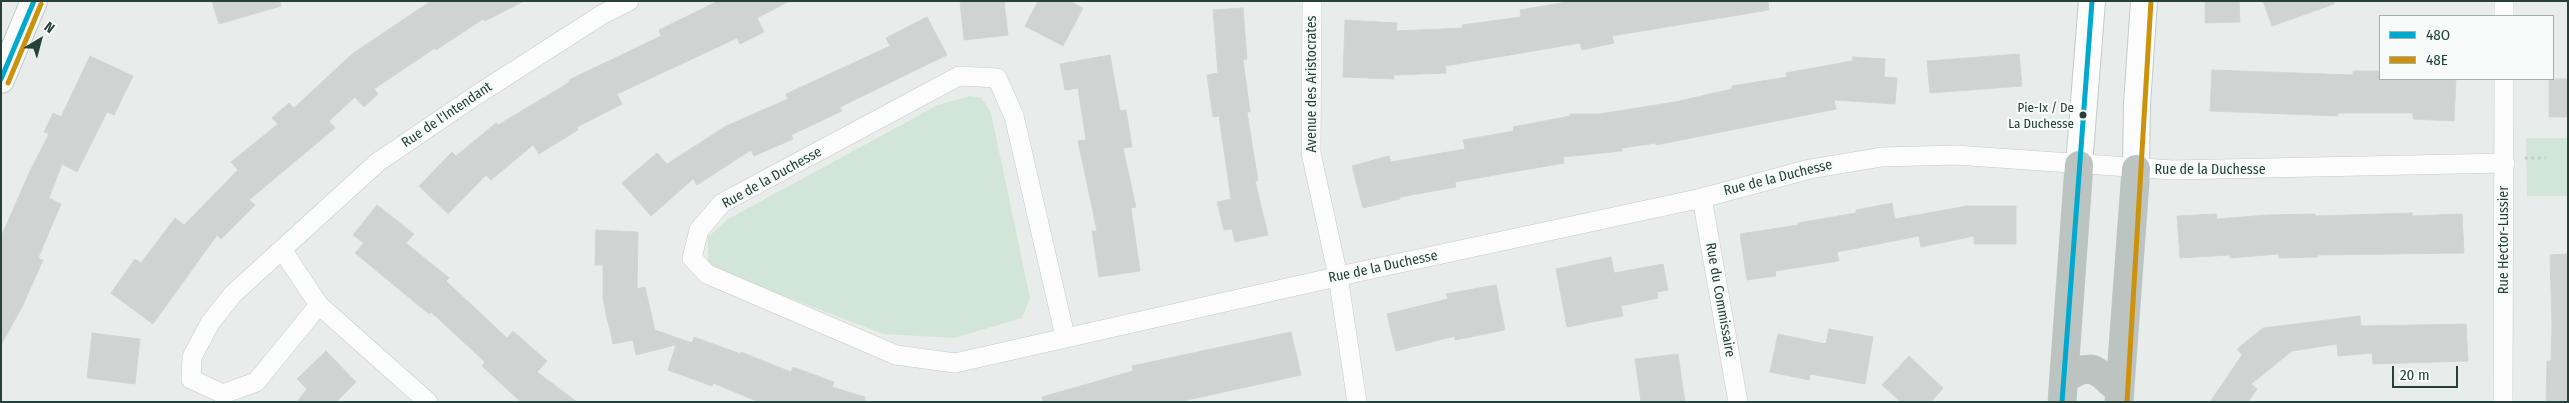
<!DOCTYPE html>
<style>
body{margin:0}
#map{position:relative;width:2569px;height:403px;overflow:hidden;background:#e8edeb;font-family:"Fira Sans Condensed",sans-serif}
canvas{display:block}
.frame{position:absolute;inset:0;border:2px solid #24423a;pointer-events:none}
.legend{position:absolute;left:2379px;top:15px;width:175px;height:65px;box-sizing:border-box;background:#f7fbf9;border:1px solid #a3b1ad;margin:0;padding:6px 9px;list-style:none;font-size:15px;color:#24423a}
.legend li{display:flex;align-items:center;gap:10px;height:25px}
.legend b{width:25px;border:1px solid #a3b1ad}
.north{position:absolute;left:15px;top:15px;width:50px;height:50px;-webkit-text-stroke:4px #f7fbf9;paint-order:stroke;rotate:37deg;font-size:14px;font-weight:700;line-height:20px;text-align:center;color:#24423a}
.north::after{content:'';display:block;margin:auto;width:18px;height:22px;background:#24423a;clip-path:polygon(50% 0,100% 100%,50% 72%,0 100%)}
.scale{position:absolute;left:2392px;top:366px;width:66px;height:22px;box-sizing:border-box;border:2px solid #24423a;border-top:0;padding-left:6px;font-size:15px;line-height:18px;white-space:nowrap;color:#24423a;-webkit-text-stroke:4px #f7fbf9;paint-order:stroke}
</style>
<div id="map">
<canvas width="2569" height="403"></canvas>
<div class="frame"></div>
<ul class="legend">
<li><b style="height:6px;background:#00a9ce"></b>48O</li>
<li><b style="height:6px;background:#cd920c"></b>48E</li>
</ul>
<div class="north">N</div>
<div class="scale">20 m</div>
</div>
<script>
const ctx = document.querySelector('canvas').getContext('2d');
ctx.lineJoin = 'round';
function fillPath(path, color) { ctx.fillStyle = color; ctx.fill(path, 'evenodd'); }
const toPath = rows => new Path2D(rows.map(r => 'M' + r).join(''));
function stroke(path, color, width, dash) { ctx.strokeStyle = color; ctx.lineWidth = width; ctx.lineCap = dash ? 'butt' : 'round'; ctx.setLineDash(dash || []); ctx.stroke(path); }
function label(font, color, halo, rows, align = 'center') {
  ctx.font = font + ' "Fira Sans Condensed",sans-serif'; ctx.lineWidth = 4.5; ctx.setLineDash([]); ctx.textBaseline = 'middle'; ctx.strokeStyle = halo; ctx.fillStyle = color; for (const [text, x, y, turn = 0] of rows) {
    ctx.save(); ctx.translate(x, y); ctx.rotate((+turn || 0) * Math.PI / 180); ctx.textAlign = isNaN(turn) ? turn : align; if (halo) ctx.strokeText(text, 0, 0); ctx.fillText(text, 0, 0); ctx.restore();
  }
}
const green = toPath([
 [970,96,982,98,991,113,1030,298,1022,318,954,338,884,334,708,267,708,237,728,219,938,105],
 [2526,138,2568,138,2568,196,2527,196]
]);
const building = toPath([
 [212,1,280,1,281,6,219,24,212,1],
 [431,1,524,1,485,21,483,19,436,50,435,48,374,89,378,94,364,107,355,97,329,121,335,128,249,200,255,205,221,239,217,235,153,324,111,293,135,259,141,263,175,218,184,225,238,170,231,162,278,124,272,118,289,103,294,108,352,54,431,1],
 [718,1,790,1,757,18,764,32,740,44,737,38,617,94,622,104,577,127,578,130,539,154,533,145,491,180,486,175,448,214,419,186,452,152,456,156,496,123,498,125,570,82,569,80,661,36,659,30,718,1],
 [960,1,1004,1,1008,35,964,40,960,1],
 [1038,1,1070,1,1083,8,1063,46,1025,26,1038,1],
 [1573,1,1768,1,1769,10,1612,36,1614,43,1582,50,1580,43,1445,66,1446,73,1394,75,1394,79,1343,77,1345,20,1397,23,1396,31,1463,28,1462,25,1521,17,1520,10,1573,1],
 [2205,1,2239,1,2240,22,2205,23,2205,1],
 [2263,1,2334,1,2334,4,2272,26,2263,1],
 [1243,8,1247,59,1243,60,1250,112,1247,112,1258,181,1255,181,1268,235,1235,242,1232,229,1224,230,1217,202,1231,199,1219,116,1213,117,1207,75,1218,73,1213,10,1243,8],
 [927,17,947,55,840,107,842,111,791,135,793,139,754,156,751,150,697,185,693,179,651,216,622,183,657,153,667,164,726,126,788,99,786,94,890,46,886,38,927,17],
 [2019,54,2022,86,1930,93,1927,61,2019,54],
 [1110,55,1120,111,1126,110,1132,147,1123,148,1136,207,1131,208,1140,271,1099,277,1092,231,1097,231,1078,141,1086,140,1078,88,1065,90,1060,64,1110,55],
 [90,56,133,76,114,115,107,112,77,172,62,164,49,198,61,204,38,258,43,260,22,307,1,345,1,237,30,171,49,134,44,132,53,113,61,117,90,56],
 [1853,57,1885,59,1884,77,1897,78,1895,104,1834,100,1836,109,1656,145,1656,143,1622,148,1622,151,1563,157,1564,163,1455,182,1456,187,1400,197,1400,199,1363,208,1352,166,1389,156,1391,162,1465,149,1463,140,1514,131,1513,127,1570,116,1570,114,1599,114,1675,102,1732,89,1732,86,1787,77,1786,73,1852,61,1853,57],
 [2212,70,2353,75,2353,71,2380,71,2380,79,2456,79,2454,121,2413,119,2413,113,2338,113,2338,116,2210,111,2212,70],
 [2549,79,2568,79,2568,117,2549,117,2549,79],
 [1892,203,1895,219,1967,206,2016,206,2016,244,1974,244,1974,236,1921,247,1919,236,1837,252,1839,261,1775,271,1776,276,1747,280,1740,234,1798,225,1798,223,1856,213,1856,210,1892,203],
 [377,205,414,234,406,243,449,278,446,281,507,338,513,331,547,361,537,372,577,402,521,402,482,366,485,362,431,312,429,314,355,253,364,243,353,235,377,205],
 [2412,213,2412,216,2462,214,2464,253,2317,255,2317,257,2279,258,2279,254,2230,258,2230,255,2180,258,2177,216,2216,214,2217,219,2268,215,2315,214,2315,216,2412,213],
 [596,230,638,232,637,289,645,287,655,330,692,343,694,337,741,354,741,352,791,372,793,367,834,382,832,387,865,397,865,402,759,402,713,383,712,386,668,370,676,345,636,355,633,340,613,344,603,300,603,265,595,265,596,230],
 [2568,254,2568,402,2546,402,2547,361,2551,361,2552,326,2550,255,2568,254],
 [1611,257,1614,273,1663,264,1668,290,1657,292,1658,298,1621,306,1623,316,1567,327,1556,269,1611,257],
 [1496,285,1505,330,1455,340,1455,336,1396,351,1387,314,1448,299,1446,294,1496,285],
 [2360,316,2361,326,2466,324,2468,361,2373,364,2372,353,2338,356,2337,344,2292,351,2251,384,2257,389,2248,402,2210,402,2242,355,2237,349,2263,328,2360,316],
 [1829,329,1873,337,1865,384,1810,374,1809,380,1770,372,1778,334,1826,344,1829,329],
 [1291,332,1301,375,1178,402,1043,402,1042,397,1133,371,1132,366,1291,332],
 [92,333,140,339,135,384,87,378,92,333],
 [326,351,356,382,336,402,297,402,307,389,297,379,326,351],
 [1678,354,1685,402,1641,402,1635,359,1678,354],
 [1909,356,1943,388,1931,402,1901,402,1882,385,1909,356]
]);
const path = toPath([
 [2525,158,2546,158]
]);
const street = toPath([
 [1312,1,1311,153,1338,276,1357,402],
 [2504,1,2504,16],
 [1702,198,1738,402],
 [283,251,319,305,428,402],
 [319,305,256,382,223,394,191,379,192,357,210,323,233,294,378,162,475,96,603,14,629,1],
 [1065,336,1014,116,997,78,959,76,722,203,699,230,692,258,707,274,896,355,955,363,1358,272,1702,198,1810,169,1882,157,1955,155,2172,170,2505,163],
 [2503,402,2504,79]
]);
const secondary = toPath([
 [1,80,34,1],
 [2079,165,2092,1],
 [2136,169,2137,104,2144,1]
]);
const highway = toPath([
 [2064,379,2080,370,2092,369,2101,374,2120,391],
 [2062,402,2079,165],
 [2119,402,2136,169]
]);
const bus1 = toPath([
 [1,79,34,1],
 [2062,402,2092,1]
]);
const bus2 = toPath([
 [8,83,41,4],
 [2127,402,2151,1]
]);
const markers = [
 [2083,115,4.5,"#24423a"]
];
const busNames = [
 ["Pie-Ix / De",2074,108],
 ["La Duchesse",2074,124]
];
const streetNames = [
 ["Avenue des Aristocrates",1312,84,-90],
 ["Rue de l'Intendant",447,115,-34],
 ["Rue de la Duchesse",2210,170],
 ["Rue de la Duchesse",772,178,-29],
 ["Rue de la Duchesse",1778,178,-14],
 ["Rue Hector-Lussier",2504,240,-90],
 ["Rue de la Duchesse",1383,267,-12],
 ["Rue du Commissaire",1720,300,80]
];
fillPath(green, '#d1e6d8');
fillPath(building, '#cfd4d2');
stroke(building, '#d1d6d4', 1);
stroke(street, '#c5cac8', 20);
stroke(secondary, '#c3cbc8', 28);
stroke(highway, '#c3ccc9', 29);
stroke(path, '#c3ccca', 3, [2.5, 4]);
stroke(street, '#fcfcfc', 19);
stroke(secondary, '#fcfcfc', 26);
stroke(highway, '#bcc4c2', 28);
stroke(bus1, '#00a9ce', 5);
stroke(bus2, '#cd920c', 5);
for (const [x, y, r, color] of markers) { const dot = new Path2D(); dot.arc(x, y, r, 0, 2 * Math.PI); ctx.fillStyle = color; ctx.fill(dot); stroke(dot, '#f7fbf9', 2); }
label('13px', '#24423a', '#f7fbf9', busNames, 'right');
label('14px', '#24423a', '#f7fbf9', streetNames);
</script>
